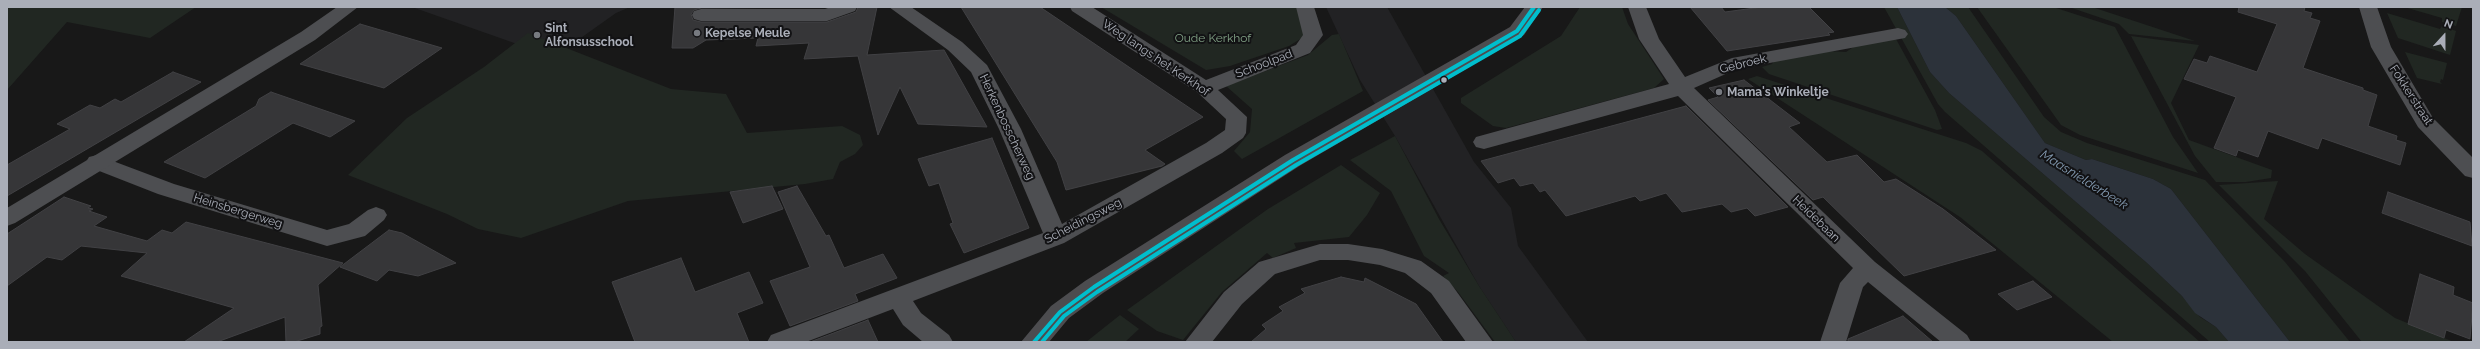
<!DOCTYPE html>
<style>
body{margin:0}
#map{position:relative;width:2480px;height:349px;overflow:hidden;background:#181818;font-family:Raleway,sans-serif}
canvas{display:block}
.frame{position:absolute;inset:0;border:8px solid #aaaeb8;pointer-events:none}
.north{position:absolute;left:2424px;top:16px;width:40px;height:40px;-webkit-text-stroke:3px #121214;paint-order:stroke;rotate:21deg;font-size:11px;font-weight:700;line-height:16px;text-align:center;color:#aaaeb8}
.north::after{content:'';display:block;margin:auto;width:14px;height:18px;background:#aaaeb8;clip-path:polygon(50% 0,100% 100%,50% 72%,0 100%)}
</style>
<div id="map">
<canvas width="2480" height="349"></canvas>
<div class="frame"></div>
<div class="north">N</div>
</div>
<script>
const ctx = document.querySelector('canvas').getContext('2d');
ctx.lineJoin = 'round';
function fillPath(path, color) { ctx.fillStyle = color; ctx.fill(path, 'evenodd'); }
const toPath = rows => new Path2D(rows.map(r => 'M' + r).join(''));
function stroke(path, color, width, dash) { ctx.strokeStyle = color; ctx.lineWidth = width; ctx.lineCap = dash ? 'butt' : 'round'; ctx.setLineDash(dash || []); ctx.stroke(path); }
function label(font, color, halo, rows, align = 'center') {
  ctx.font = font + ' Raleway,sans-serif'; ctx.lineWidth = 4; ctx.setLineDash([]); ctx.textBaseline = 'middle'; ctx.strokeStyle = halo; ctx.fillStyle = color; for (const [text, x, y, turn = 0] of rows) {
    ctx.save(); ctx.translate(x, y); ctx.rotate((+turn || 0) * Math.PI / 180); ctx.textAlign = isNaN(turn) ? turn : align; if (halo) ctx.strokeText(text, 0, 0); ctx.fillText(text, 0, 0); ctx.restore();
  }
}
const built = toPath([
 [412,7,630,7,616,13,554,57],
 [1326,7,1387,7,1474,162,1511,208,1518,246,1588,342,1516,342,1479,286,1395,136,1360,80]
]);
const green = toPath([
 [7,7,196,7,150,38,67,22,7,90],
 [1101,7,1298,7,1307,26,1302,38,1289,46,1230,66,1206,70],
 [1580,7,1622,7,1628,24,1664,79,1654,88,1506,128,1493,126,1461,103,1461,98,1561,36],
 [1884,7,1897,7,1930,72,1949,93,2147,263,2182,296,2200,317,2216,327,2229,342,2210,342,1945,112,1938,104],
 [1945,7,1968,7,2044,117,2061,132,2087,143,2205,180,2285,262,2350,342,2290,342,2171,189,2153,179,2092,159,2086,160,2045,143,1956,16],
 [1977,7,2053,7,2115,27,2173,137,2198,173,2080,135,2061,125],
 [2069,7,2092,7,2195,41,2129,34,2119,24],
 [2404,7,2462,7,2456,26,2442,22,2442,18],
 [2387,13,2440,29,2442,26,2456,31,2450,55,2398,38],
 [528,33,671,89,726,94,747,133,842,126,860,135,863,145,855,154,840,162,833,179,805,184,628,201,521,238,478,229,447,214,348,175,407,118,484,67],
 [1339,34,1363,91,1242,159,1234,151,1250,132,1252,109,1226,86,1308,55,1332,35],
 [2131,36,2199,45,2171,103,2189,140,2272,170,2271,178,2246,182,2216,182,2195,156],
 [1896,39,1935,110,1942,129,1937,130,1769,74,1762,67,1772,64,1775,60,1827,51,1846,52,1855,46],
 [2405,52,2447,63,2443,80,2441,79,2440,82,2442,84,2417,78],
 [1757,76,1966,143,1982,151,2200,342,2113,342,1960,217,1748,79],
 [1395,136,1439,219,1479,286,1516,342,1495,342,1458,292,1443,276,1449,273,1424,256,1391,191,1350,160],
 [1341,165,1380,193,1367,215,1349,237,1294,243,1296,248,1273,258,1267,253,1222,292,1183,340,1157,331,1127,310,1268,209],
 [2278,181,2264,219,2305,254,2395,318,2454,342,2362,342,2305,271,2219,185],
 [1120,315,1139,329,1125,342,1086,342]
]);
const water = toPath([
 [1897,7,1945,7,1956,16,2045,143,2086,160,2092,159,2153,179,2171,189,2290,342,2229,342,2216,327,2195,313,2182,296,2147,263,1949,93,1930,72]
]);
const building = toPath([
 [675,7,826,7,701,8,694,10,691,14,693,20,701,22,827,22,856,12,858,7,877,7,867,55,944,50,987,127,918,124,900,87,878,135,858,56,804,59,809,43,756,46,758,38,706,40,693,48,672,48,675,7],
 [961,7,1040,7,1203,117,1145,150,1165,164,1162,166,1066,190,1057,162,961,7],
 [1690,7,1721,7,1725,12,1762,7,1809,7,1834,32,1828,33,1830,35,1727,51,1690,7],
 [2239,7,2305,7,2304,11,2312,13,2310,18,2320,21,2303,68,2363,88,2363,90,2377,95,2368,126,2397,136,2396,140,2406,143,2400,165,2322,138,2318,149,2268,131,2258,157,2238,150,2236,156,2214,148,2236,97,2184,79,2194,59,2207,63,2210,56,2257,72,2277,24,2238,12,2239,7],
 [360,24,442,48,384,88,300,64,360,24],
 [173,72,201,82,7,196,7,165,70,129,57,124,90,105,100,108,115,99,121,102,173,72],
 [1744,80,1800,123,1789,127,1827,162,1857,155,1884,182,1896,179,1943,209,1996,250,1904,276,1823,197,1813,200,1708,100,1718,97,1709,88,1744,80],
 [271,92,355,121,330,137,293,123,205,178,164,162,256,106,259,99,271,92],
 [1686,106,1788,207,1755,216,1747,208,1731,212,1722,204,1682,212,1666,193,1640,201,1635,196,1566,216,1545,190,1540,192,1533,183,1520,186,1514,178,1498,183,1481,161,1686,106],
 [992,138,1029,228,964,253,950,224,953,223,939,183,929,186,918,159,992,138],
 [772,186,783,209,743,223,730,192,772,186],
 [797,186,826,236,829,235,844,268,883,254,897,278,855,294,858,301,790,326,770,281,810,267,778,192,797,186],
 [2388,192,2470,222,2472,246,2382,213,2388,192],
 [64,197,91,206,88,208,93,209,89,211,107,217,94,226,147,241,162,230,172,233,186,222,343,263,318,285,322,326,320,327,320,334,294,342,286,342,285,317,217,342,184,342,234,308,121,276,147,253,81,246,62,260,47,257,7,286,7,234,64,197],
 [389,230,402,233,456,263,418,276,389,270,377,281,340,267,389,230],
 [681,258,695,292,749,272,763,303,737,313,749,342,635,342,612,282,681,258],
 [2420,274,2454,287,2453,295,2473,303,2470,339,2446,330,2444,338,2408,324,2420,274],
 [1341,277,1364,282,1365,278,1416,304,1443,342,1251,342,1266,329,1262,325,1283,311,1279,307,1305,293,1301,289,1341,277],
 [2033,281,2052,297,2017,310,1998,294,2033,281],
 [1903,316,1933,342,1848,342,1848,339,1903,316],
 [868,320,878,342,810,342,868,320]
]);
const minor = toPath([
 [831,7,857,7,855,11,827,21,701,21,694,19,692,15,694,11,701,9,825,9,831,7],
 [889,7,911,7,962,42,987,65,1021,129,1062,224,1206,143,1225,130,1226,119,1197,92,1072,11,1070,7,1092,7,1206,80,1296,45,1303,35,1296,7,1314,7,1323,35,1310,53,1218,90,1247,117,1246,133,1243,138,1222,153,1064,243,913,301,921,313,949,335,953,342,923,342,903,325,893,309,806,342,767,342,771,335,1043,233,999,129,971,72,948,50,889,7],
 [1628,7,1646,7,1659,39,1685,77,1732,58,1898,28,1905,30,1908,34,1905,38,1737,69,1694,88,1875,262,1967,335,1971,342,1941,342,1868,282,1863,287,1846,342,1820,342,1840,283,1853,268,1678,96,1484,149,1476,147,1473,142,1476,137,1669,84,1639,39,1628,7],
 [2359,7,2377,7,2391,47,2433,118,2473,158,2473,178,2465,176,2418,127,2371,47,2359,7],
 [97,155,174,184,327,230,349,224,368,210,376,207,384,210,387,215,384,220,365,236,327,246,158,194,89,167,86,162,89,157,97,155],
 [1320,244,1348,244,1382,249,1421,261,1449,281,1493,342,1466,342,1431,293,1405,273,1380,265,1348,260,1320,260,1275,274,1242,304,1212,342,1185,342,1224,292,1259,262,1320,244]
]);
const tertiary = toPath([
 [337,7,358,7,315,40,15,223,7,226,7,208,301,32,337,7]
]);
const secondary = toPath([
 [1525,7,1543,7,1524,35,1301,165,1103,293,1069,318,1049,342,1021,342,1051,306,1085,281,1285,155,1510,27,1525,7]
]);
const bus1 = toPath([
 [1034,342,1060,312,1094,287,1293,160,1517,31,1534,7]
]);
const bus2 = toPath([
 [1042,342,1064,316,1097,292,1296,165,1520,36,1539,10]
]);
const markers = [
 [697,33,4,"#777a80"],
 [537,35,4,"#777a80"],
 [1444,80,3.5,"#aaaeb8"],
 [1719,92,4,"#777a80"]
];
const poiNames = [
 ["Sint",545,28],
 ["Alfonsusschool",545,42],
 ["Kepelse Meule",705,33],
 ["Mama's Winkeltje",1727,92]
];
const parkNames = [
 ["Oude Kerkhof",1213,38]
];
const streetNames = [
 ["Weg langs het Kerkhof",1156,58,34],
 ["Schoolpad",1264,64,-21],
 ["Gebroek",1743,64,-14],
 ["Fokkerstraat",2411,95,57],
 ["Herkenbosscherweg",1007,127,65],
 ["Heinsbergerweg",238,211,17],
 ["Heidebaan",1816,219,44],
 ["Scheidingsweg",1083,221,-27]
];
const waterNames = [
 ["Maasnielderbeek",2084,180,32]
];
fillPath(built, '#222224');
fillPath(green, '#212722');
fillPath(water, '#2c323a');
fillPath(building, '#363638');
stroke(building, '#414144', 1);
fillPath(minor, '#4d4e51');
fillPath(tertiary, '#4d4e51');
fillPath(secondary, '#4c4c4f');
stroke(bus1, '#00becd', 4);
stroke(bus2, '#00becd', 4);
for (const [x, y, r, color] of markers) { const dot = new Path2D(); dot.arc(x, y, r, 0, 2 * Math.PI); ctx.fillStyle = color; ctx.fill(dot); stroke(dot, '#121214', 1.5); }
label('bold 12px', '#aaaeb8', '#121214', poiNames, 'left');
label('12px', '#82a286', '#121214', parkNames);
label('12px', '#aaaeb8', '#121214', streetNames);
label('italic 13px', '#839ab1', '#121214', waterNames);
</script>
